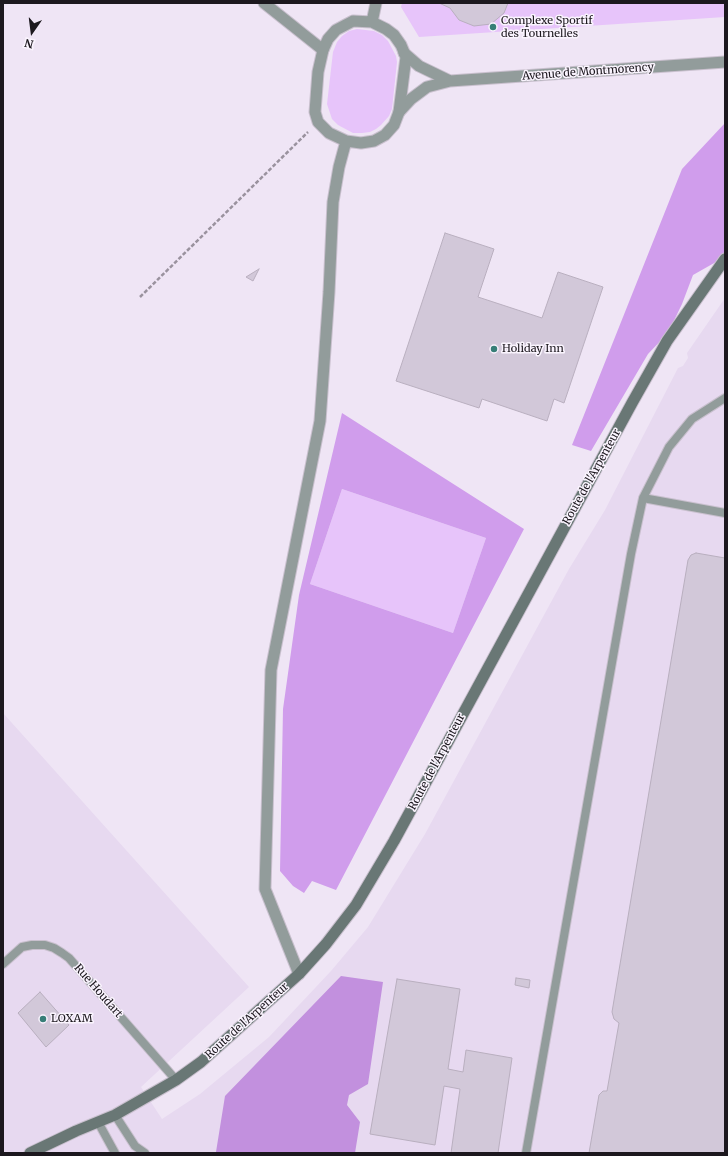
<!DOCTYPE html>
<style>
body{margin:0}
#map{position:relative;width:728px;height:1156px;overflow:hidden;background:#efe5f5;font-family:Merriweather,serif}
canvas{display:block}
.frame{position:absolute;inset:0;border:4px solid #1c181e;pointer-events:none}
.north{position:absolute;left:12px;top:12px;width:40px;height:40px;-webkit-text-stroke:3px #faf4fe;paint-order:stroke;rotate:194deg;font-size:11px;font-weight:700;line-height:16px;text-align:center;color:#1c181e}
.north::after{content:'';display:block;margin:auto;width:14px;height:18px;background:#1c181e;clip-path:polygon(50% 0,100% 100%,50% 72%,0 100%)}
</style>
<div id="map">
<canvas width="728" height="1156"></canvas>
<div class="frame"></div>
<div class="north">N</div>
</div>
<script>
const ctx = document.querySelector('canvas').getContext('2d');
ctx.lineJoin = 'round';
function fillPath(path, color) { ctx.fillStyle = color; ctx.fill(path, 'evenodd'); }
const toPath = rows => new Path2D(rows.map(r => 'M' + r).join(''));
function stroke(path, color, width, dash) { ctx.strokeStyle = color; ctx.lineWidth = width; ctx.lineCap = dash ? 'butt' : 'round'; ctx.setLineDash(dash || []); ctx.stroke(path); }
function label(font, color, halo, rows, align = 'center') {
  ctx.font = font + ' Merriweather,serif'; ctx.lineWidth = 3; ctx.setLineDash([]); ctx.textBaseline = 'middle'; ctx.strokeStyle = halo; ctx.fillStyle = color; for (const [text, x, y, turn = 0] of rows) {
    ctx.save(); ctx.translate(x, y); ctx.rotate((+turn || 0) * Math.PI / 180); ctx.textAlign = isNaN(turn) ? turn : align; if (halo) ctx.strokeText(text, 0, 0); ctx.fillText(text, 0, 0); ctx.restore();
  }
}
const built = toPath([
 [725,298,725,1153,3,1153,3,713,249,987,141,1087,162,1119,200,1094,269,1037,331,971,368,927,425,834,569,569,605,510,678,368,683,366,688,358,687,353]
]);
const green = toPath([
 [402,3,725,3,725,17,419,37,401,7],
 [357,29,374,31,382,35,388,41,396,56,397,62,392,109,389,116,381,125,376,129,370,132,362,133,353,133,338,125,332,119,327,104,333,52,337,42,342,36,349,31],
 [342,489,486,538,453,633,310,584]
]);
const forest = toPath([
 [725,123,725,255,723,258,693,275,682,304,668,333,648,354,591,451,572,445,682,169],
 [342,413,524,529,336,890,312,881,304,893,293,886,280,871,283,709,299,595],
 [342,489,486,538,453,633,310,584]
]);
const water = toPath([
 [341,976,383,982,368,1084,349,1095,347,1105,360,1122,355,1153,216,1152,225,1096]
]);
const building = toPath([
 [439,3,508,3,504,13,491,24,474,26,459,20,450,8,439,3],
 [445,233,494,249,478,297,542,318,558,272,603,287,564,403,554,399,547,421,482,399,479,408,396,381,445,233],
 [259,269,253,281,246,277,259,269],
 [696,553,725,558,725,1153,589,1153,599,1095,603,1091,607,1091,619,1023,614,1019,612,1012,688,560,691,555,696,553],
 [516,978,530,980,529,988,515,985,516,978],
 [397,979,460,989,448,1069,463,1072,466,1050,512,1058,498,1153,451,1153,460,1089,444,1086,435,1145,370,1134,397,979],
 [40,992,69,1025,46,1047,18,1013,40,992]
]);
const path = toPath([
 [140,297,308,132]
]);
const service = toPath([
 [643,498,725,513],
 [3,964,22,947,32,945,45,945,54,948,62,953,69,958,176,1080],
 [115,1115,135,1146,145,1153],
 [98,1122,115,1153],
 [526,1153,631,554,643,498,669,447,692,419,725,398]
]);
const minor = toPath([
 [264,3,323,50],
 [404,53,419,66,450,81],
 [399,112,411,99,427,87,450,81,725,62]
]);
const tertiary = toPath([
 [353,21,372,22,386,29,394,35,401,45,406,57,399,112,394,125,385,135,374,141,361,143,346,141,329,133,318,122,315,112,318,72,323,50,328,39,336,30,353,21],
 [372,22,376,3],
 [299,974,265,889,271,670,320,421,329,292,333,202,339,167,346,141]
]);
const secondary = toPath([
 [30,1153,76,1131,115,1115,176,1080,201,1062,299,974,326,944,356,905,394,841,632,403,667,341,725,259]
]);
const markers = [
 [493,27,4,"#377e77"],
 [494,349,4,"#377e77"],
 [43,1019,4,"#377e77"]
];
const poiNames = [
 ["Complexe Sportif",501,21],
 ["des Tournelles",501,34],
 ["Holiday Inn",502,349],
 ["LOXAM",51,1019]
];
const streetNames = [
 ["Avenue de Montmorency",588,72,-4],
 ["Route de l'Arpenteur",592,477,-61],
 ["Route de l'Arpenteur",437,762,-62],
 ["Rue Houdart",98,991,49],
 ["Route de l'Arpenteur",247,1021,-42]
];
fillPath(built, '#e7d9f0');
fillPath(green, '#e7c4fa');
fillPath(forest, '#d09dec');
fillPath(water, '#c290de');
fillPath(building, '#d2c8d9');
stroke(building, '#b9afbf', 1);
stroke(service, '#c9c0ce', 10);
stroke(minor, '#c9c0ce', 13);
stroke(tertiary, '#c9c0ce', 13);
stroke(secondary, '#c9c0ce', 13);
stroke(path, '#9a929e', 2.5, [4, 2]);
stroke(service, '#929c9b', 8);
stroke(minor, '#929c9b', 11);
stroke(tertiary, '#929c9b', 11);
stroke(secondary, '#697775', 11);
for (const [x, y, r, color] of markers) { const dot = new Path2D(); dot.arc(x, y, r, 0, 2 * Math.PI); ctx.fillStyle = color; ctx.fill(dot); stroke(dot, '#faf4fe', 1.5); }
label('11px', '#1c181e', '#faf4fe', poiNames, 'left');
label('11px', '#1c181e', '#faf4fe', streetNames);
</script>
